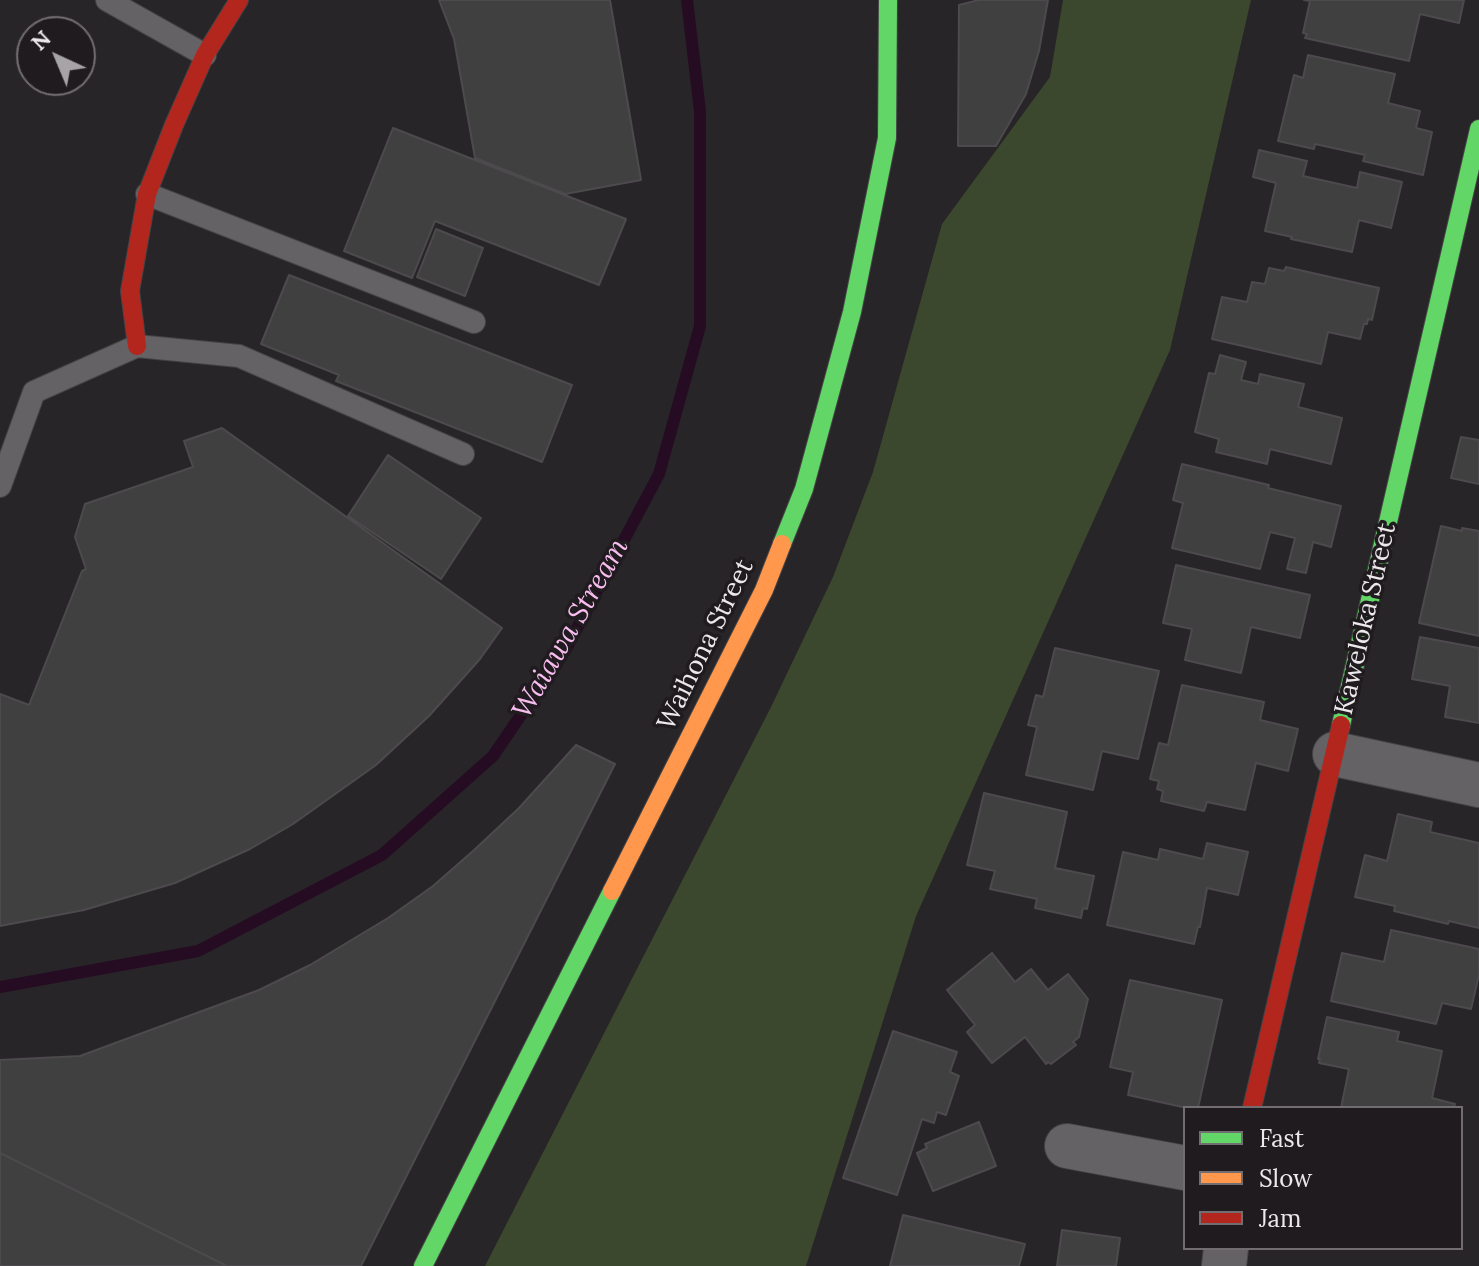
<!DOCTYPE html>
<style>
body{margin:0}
#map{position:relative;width:1479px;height:1266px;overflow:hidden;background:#282528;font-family:Lora,serif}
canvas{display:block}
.legend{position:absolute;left:1183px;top:1106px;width:280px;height:144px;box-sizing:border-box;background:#201b1f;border:2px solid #726d71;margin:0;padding:10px 14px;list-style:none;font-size:24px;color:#ece9eb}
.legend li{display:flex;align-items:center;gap:16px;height:40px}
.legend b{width:40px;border:2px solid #726d71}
.north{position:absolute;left:16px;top:16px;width:80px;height:80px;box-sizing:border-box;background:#201b1f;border:2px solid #726d71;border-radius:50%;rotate:316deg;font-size:22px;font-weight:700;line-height:32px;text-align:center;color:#ece9eb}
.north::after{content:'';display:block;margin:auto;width:28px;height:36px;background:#a7a4a7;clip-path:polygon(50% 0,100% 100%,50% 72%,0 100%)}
</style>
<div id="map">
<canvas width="1479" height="1266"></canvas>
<ul class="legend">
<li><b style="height:10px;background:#63d668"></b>Fast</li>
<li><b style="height:10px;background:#ff974d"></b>Slow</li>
<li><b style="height:10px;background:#b3261e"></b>Jam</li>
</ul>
<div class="north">N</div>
</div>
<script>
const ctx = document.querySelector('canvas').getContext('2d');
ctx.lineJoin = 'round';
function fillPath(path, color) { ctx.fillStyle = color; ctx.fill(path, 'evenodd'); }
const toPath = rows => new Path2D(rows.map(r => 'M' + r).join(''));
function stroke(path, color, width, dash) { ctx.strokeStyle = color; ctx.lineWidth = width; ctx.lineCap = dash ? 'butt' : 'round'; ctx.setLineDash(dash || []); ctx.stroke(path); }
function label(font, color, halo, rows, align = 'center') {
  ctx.font = font + ' Lora,serif'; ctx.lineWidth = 7; ctx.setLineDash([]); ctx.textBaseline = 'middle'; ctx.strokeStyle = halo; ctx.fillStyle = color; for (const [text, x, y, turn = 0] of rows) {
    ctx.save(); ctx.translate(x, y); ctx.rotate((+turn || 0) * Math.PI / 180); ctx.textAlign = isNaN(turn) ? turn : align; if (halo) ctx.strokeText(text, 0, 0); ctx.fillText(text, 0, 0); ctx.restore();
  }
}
const green = toPath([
 [1063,0,1251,0,1170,350,916,916,806,1266,485,1266,771,707,833,577,873,472,942,224,1050,77]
]);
const stream = toPath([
 [0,987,198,951,382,855,493,756,566,649,659,474,700,326,700,111,687,0]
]);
const building = toPath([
 [439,0,610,0,641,180,565,194,475,158,454,39,439,0],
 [979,0,1048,0,1039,51,1026,94,996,146,958,146,959,5,979,0],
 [1304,0,1464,0,1459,23,1420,14,1409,61,1305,38,1307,34,1303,33,1310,1,1304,0],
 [1308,55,1395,74,1388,103,1420,111,1416,128,1432,132,1423,175,1363,161,1365,155,1315,144,1314,149,1278,141,1294,75,1303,78,1308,55],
 [393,128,626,219,599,285,435,221,412,278,344,251,393,128],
 [1259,150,1307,161,1303,176,1357,188,1360,172,1402,182,1391,228,1359,220,1352,252,1291,239,1292,237,1265,231,1276,183,1253,177,1259,150],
 [436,229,483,248,465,296,417,277,436,229],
 [1286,267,1379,288,1372,320,1368,319,1367,324,1364,324,1360,339,1328,332,1321,364,1212,339,1222,297,1247,302,1252,282,1265,284,1269,268,1284,271,1286,267],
 [289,275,572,385,542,462,336,381,339,375,261,344,289,275],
 [1220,355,1246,362,1241,380,1258,384,1260,374,1304,384,1298,407,1342,418,1331,464,1270,449,1267,464,1216,452,1219,439,1195,432,1209,373,1215,374,1220,355],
 [222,428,502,628,480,659,429,716,376,765,293,824,250,849,175,883,84,910,0,926,0,694,29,705,82,571,86,569,75,537,85,504,193,467,184,441,222,428],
 [1461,437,1479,440,1479,484,1451,478,1461,437],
 [388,455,481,518,441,579,348,516,388,455],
 [1182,464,1269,485,1268,488,1341,506,1331,547,1313,542,1306,573,1287,569,1295,538,1270,532,1260,569,1172,548,1183,503,1173,500,1182,464],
 [1441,526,1462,531,1462,528,1479,531,1479,636,1419,623,1441,526],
 [1176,565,1310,595,1300,638,1251,627,1241,673,1185,660,1192,629,1163,623,1176,565],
 [1420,637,1479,648,1479,723,1445,717,1450,686,1412,679,1420,637],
 [1055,648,1159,671,1138,759,1102,751,1093,790,1026,775,1037,727,1028,725,1036,695,1043,697,1055,648],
 [1182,685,1264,702,1260,720,1298,729,1288,771,1256,763,1245,810,1207,802,1204,811,1161,801,1163,791,1157,789,1159,781,1150,779,1159,743,1168,745,1182,685],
 [576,745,615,764,361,1266,227,1266,0,1153,0,1060,80,1056,259,990,310,965,388,918,433,886,473,851,519,808,576,745],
 [984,793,1067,812,1055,868,1094,876,1087,909,1083,908,1081,918,1035,908,1037,899,990,889,995,871,967,865,984,793],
 [1398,814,1432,822,1430,832,1479,843,1479,928,1449,921,1448,924,1394,911,1395,906,1355,897,1365,855,1387,861,1398,814],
 [1207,843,1248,852,1238,895,1207,888,1200,927,1198,927,1194,944,1107,925,1123,852,1158,860,1160,849,1203,859,1207,843],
 [1391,930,1479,949,1479,975,1471,1009,1442,1003,1436,1024,1331,1001,1342,953,1384,962,1391,930],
 [992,953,1015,982,1031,969,1048,990,1068,974,1088,999,1079,1037,1073,1042,1076,1045,1051,1064,1048,1062,1046,1064,1025,1037,992,1063,967,1032,975,1025,947,990,992,953],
 [1130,980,1222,1000,1198,1108,1187,1108,1128,1095,1133,1072,1110,1067,1130,980],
 [1327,1017,1399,1032,1397,1041,1442,1051,1432,1098,1455,1104,1454,1108,1341,1108,1349,1069,1319,1063,1320,1059,1318,1059,1327,1017],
 [893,1031,957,1052,950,1072,959,1076,946,1115,937,1112,934,1123,922,1119,897,1195,843,1178,893,1031],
 [979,1122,996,1166,933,1191,917,1153,927,1148,925,1144,979,1122],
 [0,1153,227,1266,0,1266,0,1153],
 [903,1215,1025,1244,1019,1266,890,1266,903,1215],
 [1062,1230,1120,1238,1116,1266,1057,1266,1062,1230]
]);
const lane = toPath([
 [107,0,205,55],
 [147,194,474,322],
 [0,486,34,392,137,346,239,356,463,454]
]);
const street = toPath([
 [1335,754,1479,785],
 [1067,1146,1185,1168],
 [1224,1266,1226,1248]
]);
const fast = toPath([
 [782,544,804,489,852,312,887,138,888,0],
 [1341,725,1479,129],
 [423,1266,612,891]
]);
const slow = toPath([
 [612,891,764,590,782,544]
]);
const jam = toPath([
 [137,346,130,291,147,194,174,125,205,55,239,0],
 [1252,1108,1341,725]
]);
const streetNames = [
 ["Kaweloka Street",1366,619,-77],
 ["Waihona Street",706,645,-64]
];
const waterNames = [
 ["Waiawa Stream",571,629,-60]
];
fillPath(green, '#3b482e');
stroke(stream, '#250c23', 12);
fillPath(building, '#414041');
stroke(building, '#4d4a4d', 2);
stroke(lane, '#454345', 24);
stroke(street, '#454345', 46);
stroke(fast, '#454345', 20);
stroke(slow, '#454345', 20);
stroke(jam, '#454345', 20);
stroke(lane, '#646264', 22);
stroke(street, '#646264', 44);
stroke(fast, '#63d668', 18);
stroke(slow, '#ff974d', 18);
stroke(jam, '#b3261e', 18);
label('26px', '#ece9eb', '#201b1f', streetNames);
label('italic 28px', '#f7bdef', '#201b1f', waterNames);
</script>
